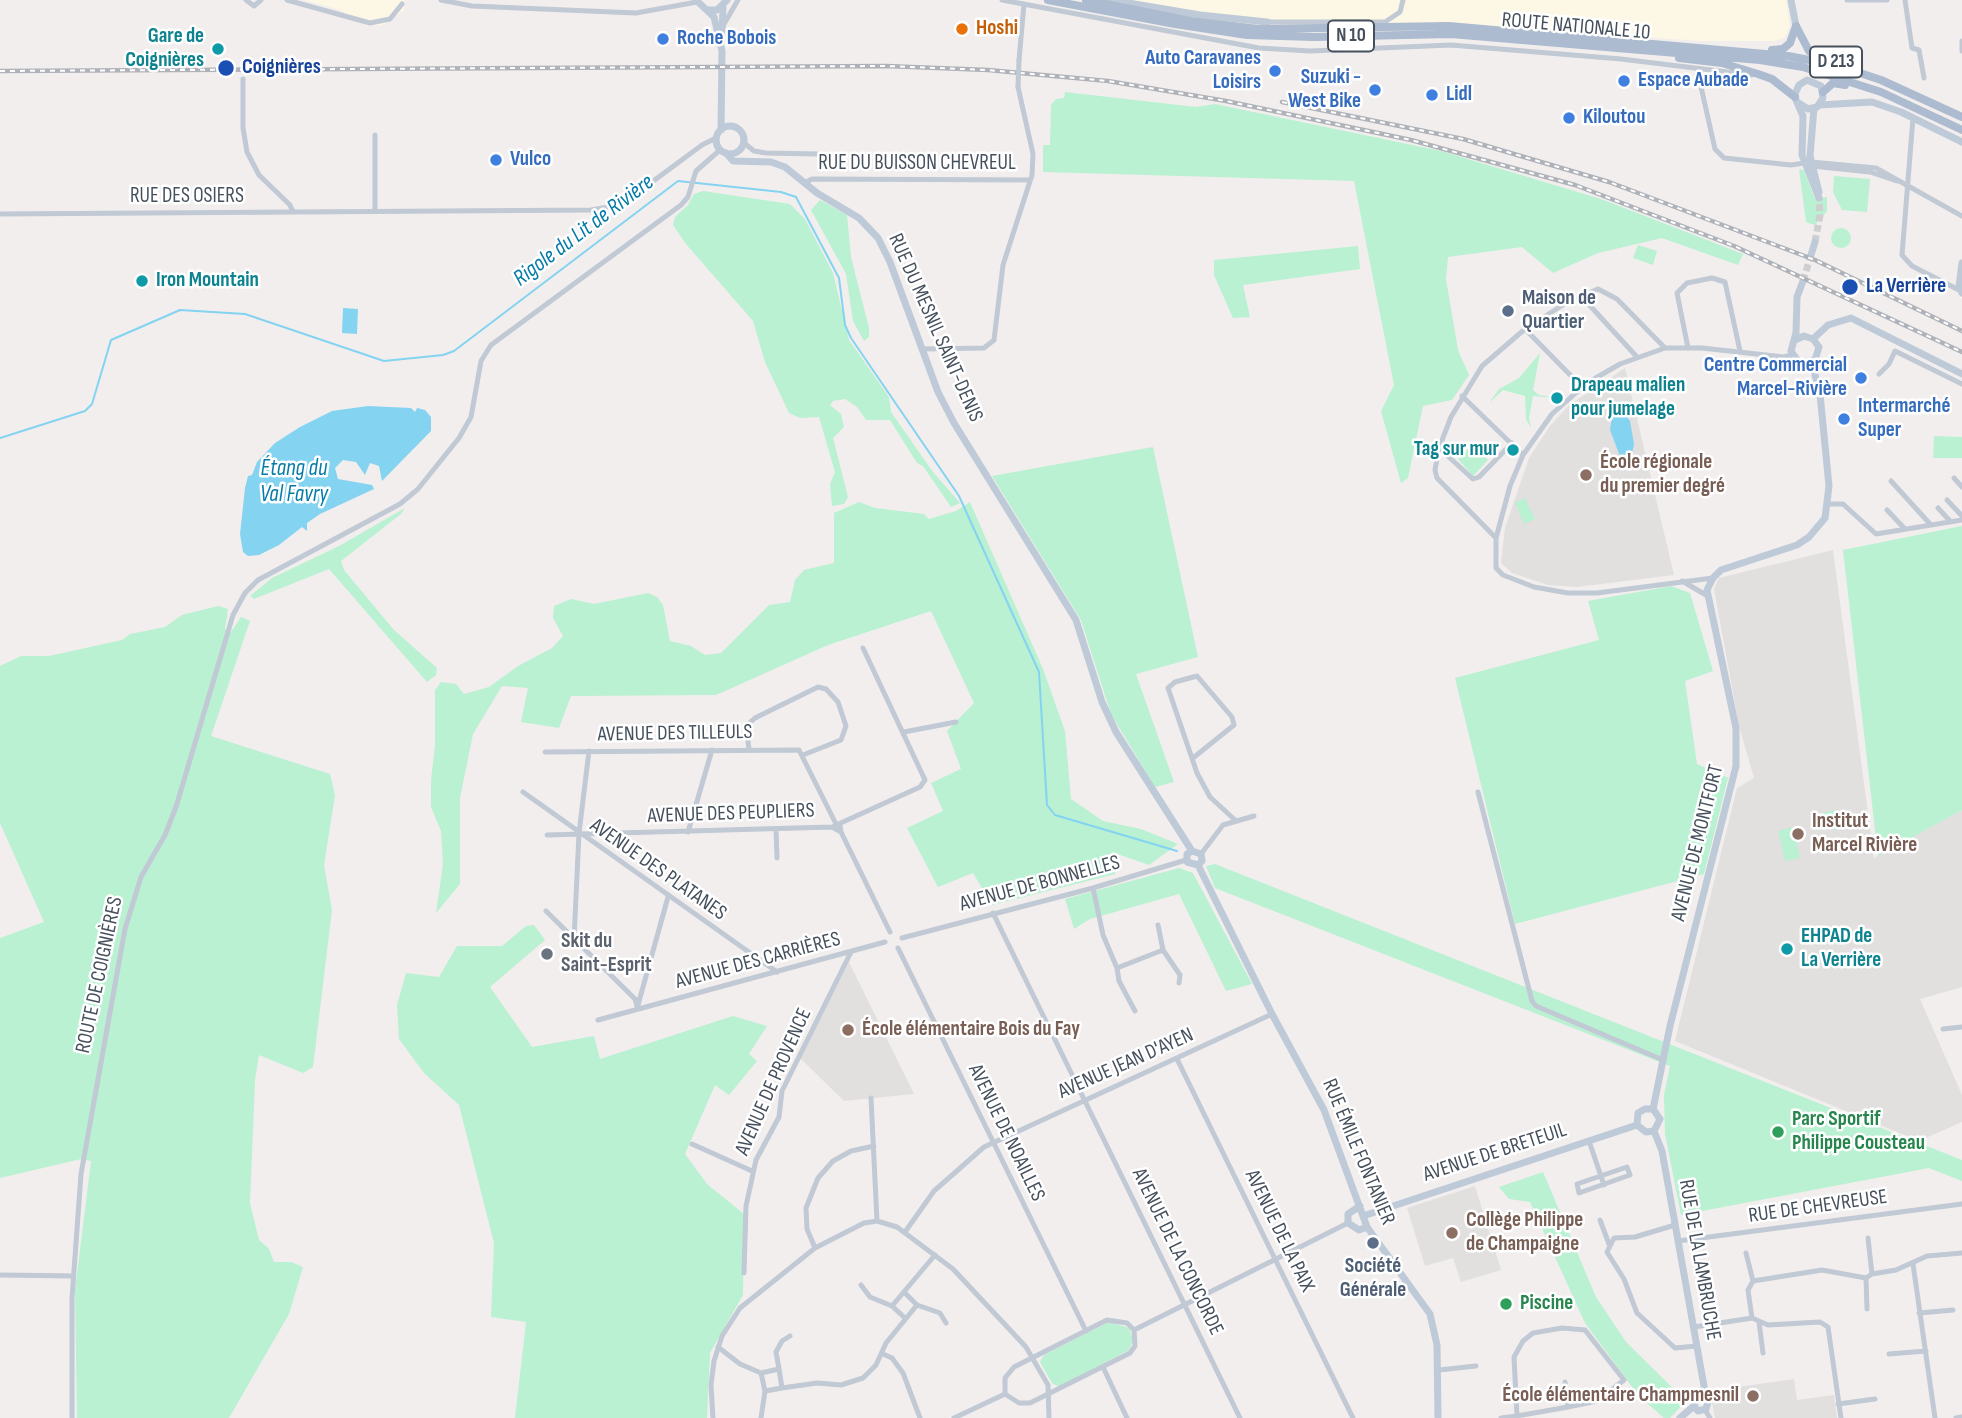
<!DOCTYPE html>
<meta charset="utf-8">
<style>
body{margin:0}
canvas{display:block;background:#f1eeed}
</style>
<canvas width="1962" height="1418"></canvas>
<script>
const ctx = document.querySelector('canvas').getContext('2d');
ctx.lineJoin = 'round';
function fillPath(path, color) { ctx.fillStyle = color; ctx.fill(path, 'evenodd'); }
const toPath = rows => new Path2D(rows.map(r => 'M' + r).join(''));
function stroke(path, color, width, dash) { ctx.strokeStyle = color; ctx.lineWidth = width; ctx.lineCap = dash ? 'butt' : 'round'; ctx.setLineDash(dash || []); ctx.stroke(path); }
function label(font, color, halo, rows, align = 'center') {
  ctx.font = font + ' "Sofia Sans Condensed",sans-serif'; ctx.lineWidth = 5; ctx.setLineDash([]); ctx.textBaseline = 'middle'; ctx.strokeStyle = halo; ctx.fillStyle = color; for (const [text, x, y, turn = 0] of rows) {
    ctx.save(); ctx.translate(x, y); ctx.rotate((+turn || 0) * Math.PI / 180); ctx.textAlign = isNaN(turn) ? turn : align; if (halo) ctx.strokeText(text, 0, 0); ctx.fillText(text, 0, 0); ctx.restore();
  }
}
const commercial = toPath([
 [304,0,404,0,404,10,383,25,366,26,340,10],
 [1098,0,1786,0,1790,26,1785,37,1776,41,1701,41,1462,24,1286,27,1213,21]
]);
const education = toPath([
 [1625,368,1674,575,1577,587,1548,585,1512,573,1501,563,1505,528,1529,458,1550,426,1569,405],
 [1833,550,1874,858,1962,810,1962,987,1920,999,1962,1095,1962,1122,1919,1141,1675,1041,1737,788,1754,778,1739,726,1714,589,1719,578],
 [849,962,914,1094,844,1101,800,1058],
 [1475,1186,1501,1270,1461,1282,1453,1258,1425,1266,1407,1208],
 [1794,1379,1797,1400,1834,1395,1837,1418,1715,1418,1710,1391]
]);
const green = toPath([
 [1065,92,1196,107,1215,104,1441,151,1601,199,1743,254,1738,265,1662,238,1598,253,1553,273,1522,247,1448,257,1446,279,1458,350,1469,375,1452,400,1423,406,1408,478,1401,483,1381,411,1394,385,1354,181,1043,172,1043,145,1050,145,1051,105,1056,99,1064,98],
 [1799,169,1804,170,1815,199,1827,197,1827,211,1815,225,1806,222],
 [1834,176,1870,179,1867,212,1842,210,1833,192],
 [703,191,790,204,805,219,833,273,849,340,889,397,891,412,933,472,960,503,951,507,923,466,917,463,890,420,866,420,857,407,845,399,833,401,830,405,841,414,844,427,833,438,848,497,844,504,832,506,830,484,835,472,819,417,800,418,789,413,765,362,753,321,686,244,673,225,675,217,688,205,694,194],
 [820,200,847,215,851,257,869,328,869,337,864,341,853,321,846,274,811,210],
 '1831 238a10 10 0 1 1 20 0a10 10 0 1 1-20 0Z',
 [1638,245,1657,251,1653,265,1633,258],
 [1358,246,1360,269,1243,285,1250,317,1233,318,1214,275,1214,260],
 [1540,353,1533,390,1539,395,1557,398,1533,396,1529,418,1531,428,1526,419,1525,396,1503,390,1489,403,1499,389,1519,378],
 [1934,436,1962,437,1962,458,1933,458],
 [1473,444,1488,460,1473,476,1458,459],
 [1153,447,1198,657,1136,674,1174,782,1155,787,1111,714,1081,620,992,476],
 [1525,498,1535,519,1524,524,1515,503],
 [859,502,875,508,924,514,929,519,956,511,970,502,1043,669,1065,731,1071,799,1103,821,1141,829,1178,844,1149,865,1112,852,1115,874,992,905,973,873,938,887,907,828,943,811,931,783,961,769,947,731,974,703,931,611,828,645,716,695,571,696,559,728,521,722,528,688,502,686,473,734,460,798,460,884,436,913,443,864,441,831,431,807,431,780,435,746,435,690,441,682,456,684,464,694,489,687,518,666,552,648,563,636,553,618,554,606,571,599,594,604,648,593,657,597,663,605,670,641,691,646,705,655,721,653,769,605,790,602,795,580,804,570,834,563,834,513],
 [405,508,401,514,341,561,344,570,394,630,437,668,436,675,427,682,329,569,254,599,250,596,272,578,339,546],
 [1962,526,1962,810,1878,856,1843,550],
 [1671,586,1690,593,1713,671,1685,681,1697,764,1728,778,1704,874,1515,924,1455,678,1599,640,1588,601],
 [218,606,228,609,225,629,231,632,241,617,250,621,211,736,330,774,335,795,324,865,332,910,313,1067,303,1073,259,1055,255,1080,250,1203,259,1240,269,1249,274,1262,291,1262,303,1267,289,1314,229,1418,77,1418,75,1290,91,1161,81,1159,0,1178,0,938,44,922,0,823,0,666,21,656,49,656,122,640,130,634,165,627,182,615],
 [1835,810,1835,823,1838,814,1841,829,1837,830,1831,828,1823,816,1823,813],
 [1793,827,1800,858,1785,861,1778,831],
 [1215,864,1962,1160,1962,1181,1929,1168,1681,1215,1665,1134,1664,1095,1670,1066,1215,888,1206,866],
 [1179,868,1193,873,1252,984,1226,991,1179,894,1090,919,1074,929,1065,899],
 [534,925,545,940,490,987,532,1047,594,1036,600,1059,733,1016,767,1026,749,1054,757,1061,729,1095,715,1085,685,1154,707,1184,744,1214,743,1295,710,1353,707,1418,515,1418,526,1322,491,1317,494,1243,459,1105,424,1073,399,1039,397,1005,406,973,439,977,457,946,502,946,526,926],
 [1543,1172,1596,1297,1626,1342,1686,1401,1670,1418,1664,1418,1638,1395,1585,1323,1530,1202,1509,1199,1499,1187],
 [1109,1322,1129,1328,1133,1341,1129,1350,1059,1387,1052,1383,1040,1362,1044,1355]
]);
const water = toPath([
 [343,308,358,309,357,334,342,333],
 [1619,401,1624,403,1624,413,1630,421,1634,444,1630,462,1621,459,1610,430,1613,410],
 [368,406,411,408,415,412,417,408,425,410,431,417,431,431,382,481,379,466,370,463,365,475,356,462,343,460,335,468,338,479,372,485,374,489,320,514,307,523,307,531,302,527,279,545,259,555,248,556,243,552,240,534,245,488,248,476,252,475,257,462,275,443,300,427,332,411]
]);
const stream = toPath([
 [0,438,85,411,92,404,111,340,180,310,245,314,384,361,443,355,454,351,678,181,781,192,796,197,839,278,845,325,851,338,959,496,1039,672,1047,805,1055,815,1177,851]
]);
const secondaryTunnel = toPath([
 [1815,242,1820,215,1819,198],
 [1803,281,1811,255]
]);
const street = toPath([
 [246,0,254,6,261,0],
 [287,0,370,23,390,19,402,4],
 [441,0,472,6,636,13,697,2],
 [1002,0,1259,48,1310,51,1451,45,1621,59,1752,75],
 [1847,0,1887,0],
 [1905,0,1912,48,1919,50,1924,78],
 [1267,22,1385,22,1400,12,1403,0],
 [724,24,738,0],
 [1962,41,1962,51],
 [1019,60,1024,4],
 [1697,69,1715,149,1724,158,1791,165,1811,162,1876,168,1962,216],
 [243,79,243,128,247,152,259,175,290,205,293,212],
 [1913,118,1902,255,1912,266,1959,290],
 [375,135,375,211],
 [743,142,754,151,766,153,817,154],
 [1812,166,1870,172,1897,181],
 [804,183,812,179,1030,180],
 [0,214,591,210,614,206,629,199,702,145,716,138],
 [1929,292,1935,280],
 [1582,297,1637,357],
 [1525,329,1582,387],
 [1688,348,1677,293,1687,283,1712,278,1725,282,1740,351],
 [924,349,984,348,994,340,1003,265,1032,175,1033,154,1018,87],
 [1879,374,1889,364,1895,351,1962,384],
 [1462,396,1523,455],
 [1439,448,1473,479,1479,477,1512,443],
 [1954,478,1962,487],
 [1891,481,1931,525],
 [1947,500,1962,516],
 [1828,504,1843,504,1876,534,1962,520],
 [1938,508,1950,521],
 [1887,510,1905,529],
 [1496,538,1437,478,1435,470,1439,448,1451,417,1482,366,1525,329,1566,303,1598,289,1617,299,1665,348],
 [1713,578,1597,593,1568,593,1534,587,1503,575,1496,568,1496,538,1510,486,1523,455,1552,414,1587,383,1620,364,1665,348,1702,348,1784,357,1791,355],
 [1682,581,1706,595],
 [904,732,956,722],
 [749,749,746,726,755,718,818,687,826,689,838,702,846,726,841,740,803,755],
 [545,752,799,750,835,822],
 [1193,758,1234,725,1232,717,1197,676,1175,682,1168,688,1197,773,1210,797,1235,820],
 [523,792,777,972],
 [1478,792,1532,1001,1536,1006,1663,1060],
 [840,825,841,832,832,827,920,787,925,780,863,648],
 [776,829,777,858],
 [688,832,712,750],
 [841,832,890,932],
 [547,835,832,827],
 [1201,854,1223,825,1254,816],
 [1093,888,1103,935,1117,968,1119,981,1135,1011],
 [546,911,635,999,638,1009],
 [993,913,1240,1418],
 [1158,925,1163,950,1180,975,1179,983],
 [902,938,1093,888,1186,860],
 [574,939,579,833,589,751],
 [898,948,1086,1331],
 [1117,968,1163,950],
 [638,1005,668,897],
 [598,1020,885,942],
 [1943,1029,1962,1027],
 [1177,1059,1353,1418],
 [871,1098,877,1221],
 [1589,1141,1604,1185],
 [692,1144,752,1171],
 [1627,1167,1630,1175,1579,1193,1577,1184,1627,1167],
 [1600,1220,1609,1244],
 [1675,1225,1635,1237,1614,1238,1607,1252,1624,1279,1637,1313,1675,1348,1697,1346],
 [905,1232,934,1191,984,1147,1272,1014],
 [1868,1238,1872,1274],
 [1678,1241,1962,1204],
 [815,1248,807,1229,806,1208,818,1178,833,1161,851,1151,874,1146],
 [1746,1253,1753,1281],
 [1913,1264,1935,1418],
 [744,1273,746,1206,756,1160,779,1117,782,1091,851,952],
 [0,1275,73,1276],
 [1866,1278,1867,1309],
 [861,1285,870,1297,892,1306,905,1318],
 [904,1292,917,1305,940,1313,946,1323],
 [892,1306,935,1255],
 [1919,1313,1953,1310],
 [1752,1318,1748,1290,1753,1281,1822,1270,1866,1278,1872,1274,1896,1270,1927,1256,1962,1253],
 [1107,1320,1127,1323,1134,1330,1135,1346,1130,1353,1030,1403,1019,1403,1005,1394,1005,1378,1014,1367,1107,1320],
 [1759,1322,1763,1353],
 [1694,1327,1752,1318,1768,1325,1820,1322,1828,1327,1841,1418],
 [1134,1330,1348,1223],
 [718,1347,740,1364,761,1373,779,1369,782,1388,817,1383,841,1385,863,1378,876,1365,886,1343,917,1305],
 [883,1354,892,1358,903,1373,920,1418],
 [1889,1354,1926,1351],
 [1103,1367,1127,1418],
 [779,1369,776,1352,782,1341,790,1336],
 [1439,1370,1476,1366],
 [761,1373,765,1391,782,1388],
 [1565,1382,1568,1407],
 [1838,1404,1875,1399],
 [1705,1410,1710,1418],
 [72,1418,72,1298,81,1174,125,929,141,877,165,835,176,807,233,615,245,593,258,580,400,504,418,489,459,438,471,417,481,361,491,345,681,205,688,197,696,171,720,150],
 [713,1418,711,1385,714,1361,722,1336,740,1308,815,1248,864,1223,877,1221,897,1227,953,1269,1026,1347,1048,1385,1049,1418],
 [761,1418,765,1391],
 [954,1418,1005,1394],
 [1501,1418,1517,1416,1568,1407,1597,1401,1624,1380,1585,1330,1562,1328,1533,1333,1523,1341,1514,1357,1517,1416],
 [1956,1418,1962,1417]
]);
const secondary = toPath([
 [696,0,714,17,722,51,721,130],
 [1111,0,1200,15,1267,22],
 [1791,0,1796,26],
 [707,10,717,10,727,0],
 [722,40,723,6],
 [1797,102,1808,109,1817,107,1823,98,1821,86,1807,80,1799,85,1795,94,1796,100,1803,116,1802,155,1819,198],
 [1819,105,1872,102,1901,112,1962,142],
 [1814,108,1810,156,1819,192],
 '716 140a14 14 0 1 1 28 0a14 14 0 1 1-28 0Z',
 [726,153,733,161,771,162,785,167,817,193,859,218,878,238,890,262,938,392,954,423,1076,620,1102,702,1116,732,1192,851],
 [1811,255,1815,242],
 [1962,263,1959,287,1962,293],
 [1813,339,1828,325,1851,318,1962,374],
 [1795,340,1804,336,1813,339,1819,347,1815,360,1800,364,1791,351,1796,333,1797,297,1803,281],
 [1192,851,1187,854,1187,862,1198,865],
 [1192,851,1201,854,1202,861,1198,865],
 [1198,865,1272,1014,1324,1110,1367,1227,1430,1314,1437,1345,1438,1418],
 [1653,1109,1670,1026,1736,766,1736,728,1707,590,1713,578,1721,570,1797,545,1809,537,1825,518,1829,486,1820,394,1812,363],
 [1637,1125,1638,1113,1645,1109,1653,1109,1660,1119,1654,1131],
 [1637,1125,1646,1132,1654,1131],
 [1654,1131,1662,1151,1704,1386,1703,1398],
 [1360,1206,1348,1214,1348,1223,1359,1230,1367,1227],
 [1363,1216,1637,1125],
 [1694,1406,1698,1411,1706,1409,1708,1402,1703,1398],
 [1680,1418,1694,1406,1696,1399,1703,1398]
]);
const primary = toPath([
 [1048,0,1175,24,1247,35,1314,37,1451,34,1760,60,1803,67,1881,92,1962,130],
 [1086,0,1191,21,1258,29,1449,26,1788,56,1836,65,1881,80,1962,117],
 [1796,26,1809,51,1821,58],
 [1772,50,1783,49,1790,43,1796,26],
 [1679,58,1722,63,1758,74,1772,79,1795,97],
 [1823,92,1833,83,1845,85]
]);
const rail = toPath([
 [0,71,886,66,988,70,1108,81,1226,101,1411,140,1575,185,1734,246,1962,352],
 [1282,102,1463,139,1609,182,1815,260,1962,331]
]);
const streetBridge = toPath([
 [1018,87,1019,60]
]);
const markers = [
 [962,29,7,"#e8710a"],
 [663,39,7,"#3f7fe0"],
 [218,49,7,"#0f9aa8"],
 [226,68,9,"#1a4fb4"],
 [1275,71,7,"#3f7fe0"],
 [1624,81,7,"#3f7fe0"],
 [1375,90,7,"#3f7fe0"],
 [1432,95,7,"#3f7fe0"],
 [1569,118,7,"#3f7fe0"],
 [496,160,7,"#3f7fe0"],
 [142,281,7,"#0f9aa8"],
 [1850,287,9,"#1a4fb4"],
 [1508,311,7,"#5c6f8a"],
 [1861,378,7,"#3f7fe0"],
 [1557,398,7,"#0f9aa8"],
 [1844,419,7,"#3f7fe0"],
 [1513,450,7,"#0f9aa8"],
 [1586,475,7,"#8d6e63"],
 [1798,834,7,"#8d6e63"],
 [1787,949,7,"#0f9aa8"],
 [547,954,7,"#6b7280"],
 [848,1030,7,"#8d6e63"],
 [1778,1132,7,"#2e9e5b"],
 [1452,1233,7,"#8d6e63"],
 [1373,1243,7,"#5c6f8a"],
 [1506,1304,7,"#2e9e5b"],
 [1753,1396,7,"#8d6e63"]
];
const shields = [
 [1351,36,46],
 [1836,62,52]
];
const shieldNames = [
 ["N 10",1351,36],
 ["D 213",1836,62]
];
const streetNames = [
 ["ROUTE NATIONALE 10",1576,27,5],
 ["RUE DU BUISSON CHEVREUL",917,164],
 ["RUE DES OSIERS",187,197],
 ["RUE DU MESNIL SAINT-DENIS",935,328,66],
 ["AVENUE DES TILLEULS",675,734,-1],
 ["AVENUE DES PEUPLIERS",731,814,-2],
 ["AVENUE DE MONTFORT",1698,843,-76],
 ["AVENUE DES PLATANES",658,870,35],
 ["AVENUE DE BONNELLES",1040,884,-15],
 ["AVENUE DES CARRIÈRES",758,961,-15],
 ["ROUTE DE COIGNIÈRES",100,975,-78],
 ["AVENUE JEAN D'AYEN",1126,1064,-24],
 ["AVENUE DE PROVENCE",774,1082,-66],
 ["AVENUE DE NOAILLES",1006,1133,64],
 ["RUE ÉMILE FONTANIER",1358,1152,67],
 ["AVENUE DE BRETEUIL",1495,1153,-18],
 ["RUE DE CHEVREUSE",1818,1207,-8],
 ["AVENUE DE LA PAIX",1279,1231,64],
 ["AVENUE DE LA CONCORDE",1177,1252,64],
 ["RUE DE LA LAMBRUCHE",1699,1260,80]
];
const foodNames = [
 ["Hoshi",976,29]
];
const cultureNames = [
 ["Gare de",204,37,"right"],
 ["Coignières",204,61,"right"],
 ["Iron Mountain",156,281],
 ["Drapeau malien",1571,386],
 ["pour jumelage",1571,410],
 ["Tag sur mur",1499,450,"right"],
 ["EHPAD de",1801,937],
 ["La Verrière",1801,961]
];
const shopNames = [
 ["Roche Bobois",677,39],
 ["Auto Caravanes",1261,59,"right"],
 ["Loisirs",1261,83,"right"],
 ["Suzuki -",1361,78,"right"],
 ["West Bike",1361,102,"right"],
 ["Espace Aubade",1638,81],
 ["Lidl",1446,95],
 ["Kiloutou",1583,118],
 ["Vulco",510,160],
 ["Centre Commercial",1847,366,"right"],
 ["Marcel-Rivière",1847,390,"right"],
 ["Intermarché",1858,407],
 ["Super",1858,431]
];
const transitNames = [
 ["Coignières",242,68],
 ["La Verrière",1866,287]
];
const serviceNames = [
 ["Maison de",1522,299],
 ["Quartier",1522,323],
 ["Société",1373,1267,"center"],
 ["Générale",1373,1291,"center"]
];
const educationNames = [
 ["École régionale",1600,463],
 ["du premier degré",1600,487],
 ["Institut",1812,822],
 ["Marcel Rivière",1812,846],
 ["École élémentaire Bois du Fay",862,1030],
 ["Collège Philippe",1466,1221],
 ["de Champaigne",1466,1245],
 ["École élémentaire Champmesnil",1739,1396,"right"]
];
const worshipNames = [
 ["Skit du",561,942],
 ["Saint-Esprit",561,966]
];
const leisureNames = [
 ["Parc Sportif",1792,1120],
 ["Philippe Cousteau",1792,1144],
 ["Piscine",1520,1304]
];
const waterNames = [
 ["Rigole du Lit de Rivière",584,231,-37],
 ["Étang du",294,469],
 ["Val Favry",294,495]
];
fillPath(commercial, '#fdf7e5');
fillPath(education, '#e2dfdf');
fillPath(green, '#b9f1d2');
fillPath(water, '#84d3f1');
stroke(stream, '#84d3f1', 2);
stroke(secondaryTunnel, '#cfced0', 7, [7, 3.5]);
stroke(street, '#c0c9d4', 5);
stroke(secondary, '#bfcad8', 7);
stroke(primary, '#acbbcf', 8);
stroke(rail, '#afb2b9', 4.5);
stroke(rail, '#fff', 2, [5]);
stroke(streetBridge, '#c0c9d4', 5);
for (const [x, y, r, color] of markers) { const dot = new Path2D(); dot.arc(x, y, r, 0, 2 * Math.PI); ctx.fillStyle = color; ctx.fill(dot); stroke(dot, '#fff', 2.5); }
for (const [x, y, w] of shields) { const box = new Path2D(); box.roundRect(x - w / 2, y - 15.5, w, 31, 5); ctx.fillStyle = '#fff'; ctx.fill(box); stroke(box, '#45505c', 2); }
label('bold 19px', '#45505c', null, shieldNames);
label('21px', '#45505c', '#fff', streetNames);
label('bold 21px', '#c56008', '#fff', foodNames, 'left');
label('bold 21px', '#0d838f', '#fff', cultureNames, 'left');
label('bold 21px', '#366cbe', '#fff', shopNames, 'left');
label('bold 21px', '#164399', '#fff', transitNames, 'left');
label('bold 21px', '#4e5e75', '#fff', serviceNames, 'left');
label('bold 21px', '#785e54', '#fff', educationNames, 'left');
label('bold 21px', '#5b616d', '#fff', worshipNames, 'left');
label('bold 21px', '#27864d', '#fff', leisureNames, 'left');
label('italic 23px', '#057ba8', '#fff', waterNames);
</script>
